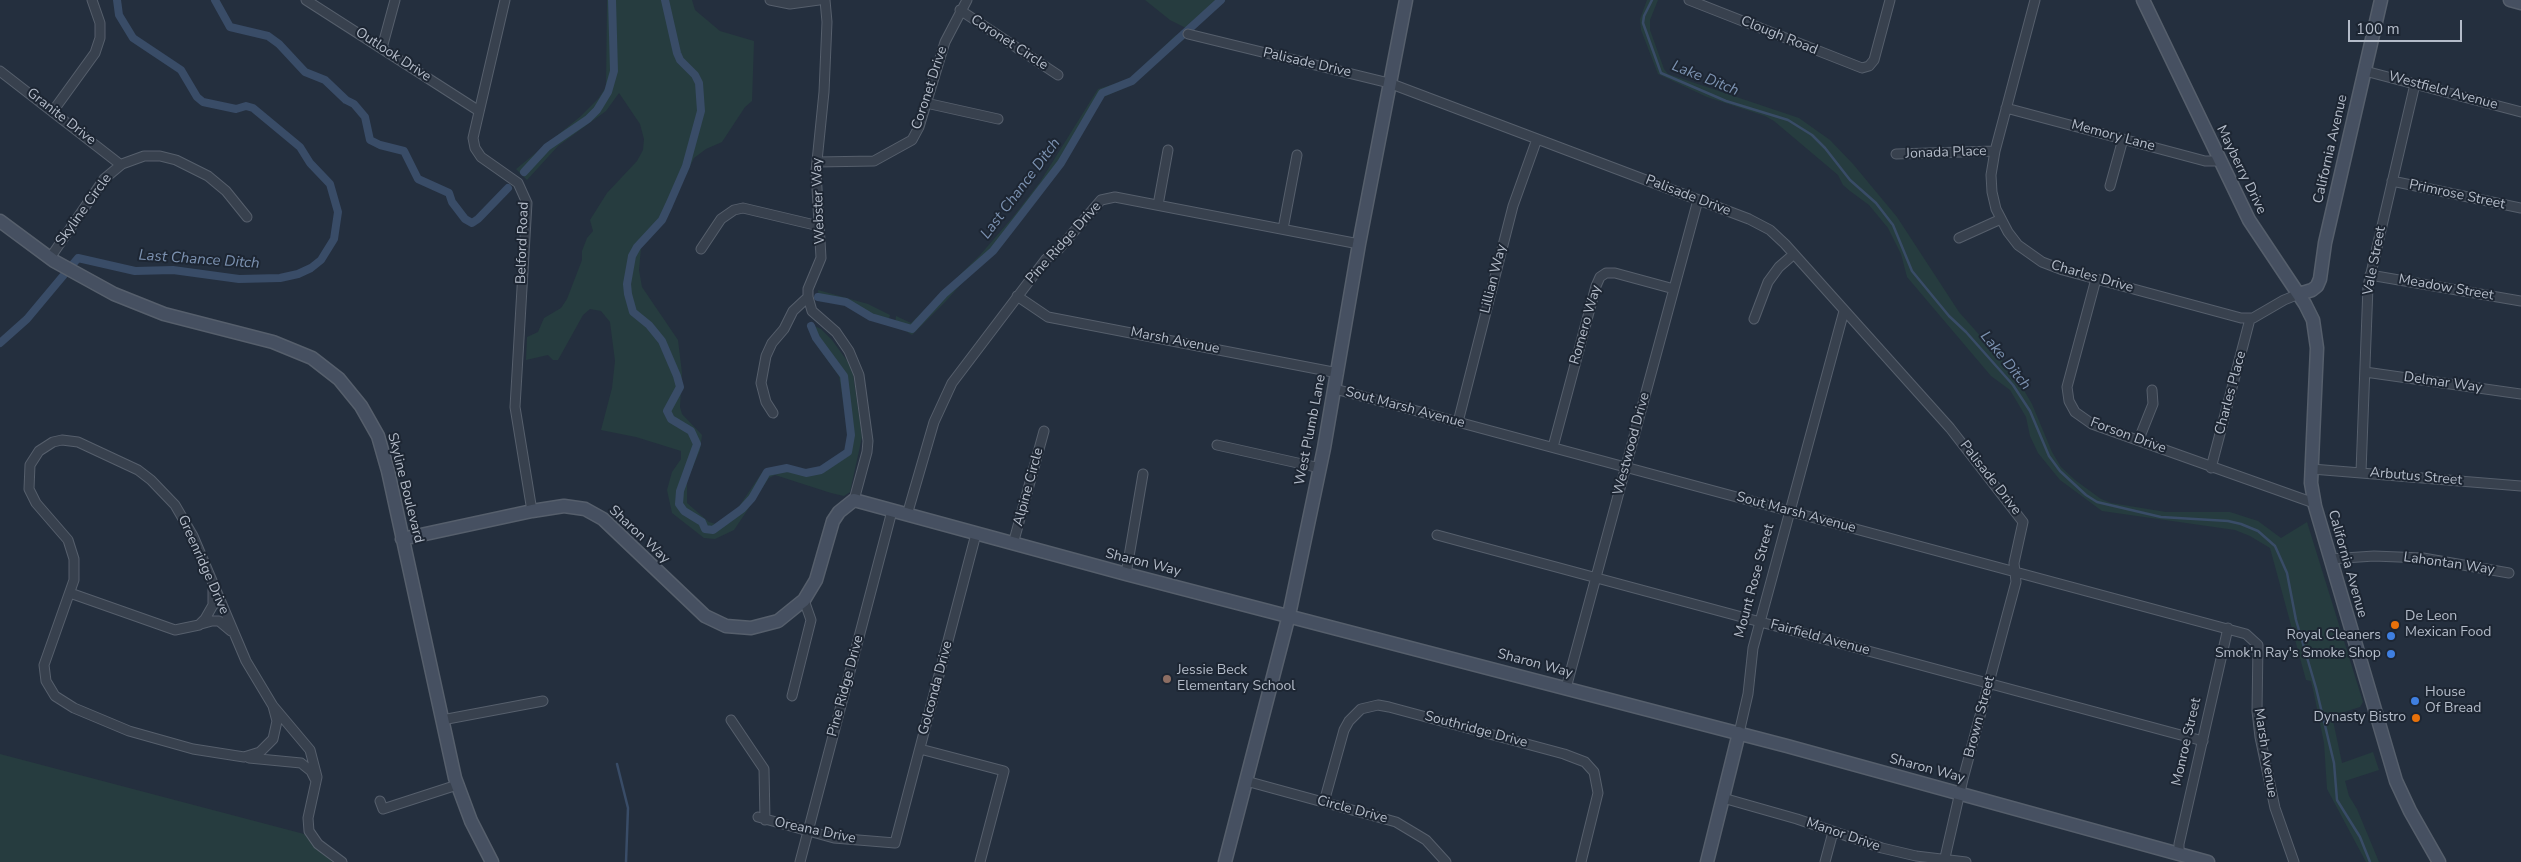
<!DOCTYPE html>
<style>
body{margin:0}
#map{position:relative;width:2521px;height:862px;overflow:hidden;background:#242f3e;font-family:"Nunito Sans",sans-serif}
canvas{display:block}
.scale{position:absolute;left:2348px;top:20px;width:114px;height:22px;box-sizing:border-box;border:2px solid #b4bcc9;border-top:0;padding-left:6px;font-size:15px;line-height:18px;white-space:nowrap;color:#b4bcc9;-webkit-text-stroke:4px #1d2633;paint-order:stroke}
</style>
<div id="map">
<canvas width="2521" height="862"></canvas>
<div class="scale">100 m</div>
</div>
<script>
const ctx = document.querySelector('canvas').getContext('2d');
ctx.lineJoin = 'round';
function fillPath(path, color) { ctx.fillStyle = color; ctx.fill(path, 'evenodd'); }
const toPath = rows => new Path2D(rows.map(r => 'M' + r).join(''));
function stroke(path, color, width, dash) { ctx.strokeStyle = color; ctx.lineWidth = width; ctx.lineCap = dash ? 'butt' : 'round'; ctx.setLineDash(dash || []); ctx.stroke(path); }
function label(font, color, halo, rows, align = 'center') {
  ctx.font = font + ' "Nunito Sans",sans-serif'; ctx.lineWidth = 4; ctx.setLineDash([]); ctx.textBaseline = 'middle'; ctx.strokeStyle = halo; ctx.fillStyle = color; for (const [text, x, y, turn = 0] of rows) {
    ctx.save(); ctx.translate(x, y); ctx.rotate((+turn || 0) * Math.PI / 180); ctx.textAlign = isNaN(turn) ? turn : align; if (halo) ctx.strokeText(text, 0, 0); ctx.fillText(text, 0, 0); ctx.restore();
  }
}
const green = toPath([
 [607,0,692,0,695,10,720,31,754,41,752,101,745,107,722,142,706,149,694,158,664,221,641,248,639,270,642,287,678,340,682,373,680,407,682,414,702,435,700,450,687,481,687,503,709,522,716,524,728,518,740,505,763,471,784,466,801,472,810,471,825,466,847,451,850,442,839,376,813,340,808,323,821,329,832,340,848,362,853,374,862,437,850,492,844,496,831,493,775,475,769,478,734,530,715,539,704,538,672,513,667,490,672,472,681,459,681,451,636,437,601,430,612,388,615,361,610,322,601,311,590,309,583,315,558,360,553,360,548,355,526,360,527,337,538,332,544,318,561,308,567,299,582,260,582,251,587,238,593,231,590,220,607,193,637,161,643,150,644,139,640,124,619,93,606,111,558,146,527,180,516,169,581,116,598,99,606,87],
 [1145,0,1224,0,1190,30,1170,20],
 [1647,0,1658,0,1650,20,1650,30,1664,69,1668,74,1799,118,1830,140,1853,164,1897,217,1959,312,2015,375,2032,404,2052,452,2061,467,2075,480,2101,499,2111,503,2166,512,2230,512,2258,521,2281,538,2307,522,2363,702,2360,707,2332,716,2342,763,2373,752,2379,770,2345,781,2349,796,2357,809,2379,862,2366,862,2327,789,2324,743,2314,694,2311,681,2306,680,2270,548,2250,536,2235,530,2102,511,2060,480,2038,453,2030,436,2026,417,2010,390,1991,376,1907,277,1901,254,1888,228,1869,205,1850,191,1843,185,1838,175,1774,121,1765,116,1707,97,1658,74,1641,30,1640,19],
 [1176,35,1184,39,1133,84,1104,97,1098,103,1083,132,1035,201,946,301,912,335,895,324,896,316,911,323,980,255,1013,217,1040,182,1098,89,1124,81,1134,75],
 [818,290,868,304,890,315,887,325,848,305,819,301],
 [0,754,304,834,319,850,335,862,0,862]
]);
const stream = toPath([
 [1652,0,1644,16,1643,23,1661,73,1726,101,1788,120,1812,135,1825,148,1850,180,1876,203,1893,225,1912,271,1949,316,1966,332,2013,385,2030,411,2049,456,2060,471,2086,495,2097,502,2161,517,2228,521,2241,524,2258,531,2275,546,2287,573,2296,620,2316,688,2334,763,2337,800,2360,837,2370,862],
 [617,764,628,808,626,862]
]);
const canal = toPath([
 [215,0,230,27,268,36,279,44,305,72,325,80,346,100,354,104,365,117,370,140,380,145,404,151,418,179,449,193,452,202,465,219,472,223,478,219,508,188],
 [665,0,677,53,680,60,695,75,699,83,701,111,686,166,669,205,662,220,637,247,632,256,627,284,628,294,633,312,649,325,662,341,677,376,680,387,667,411,671,419,691,431,697,444,680,491,679,504,684,511,702,522,705,529,713,530,742,509,752,498,767,472,787,468,806,473,821,470,848,452,851,435,844,376,816,338,811,326],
 [524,172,547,147,588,119,597,110,608,92,614,71,612,0],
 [818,297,846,302,871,317,912,329,944,294,993,251,1021,215,1061,163,1102,93,1132,81,1221,0],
 [0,343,27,319,78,258,135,271,173,270,239,279,280,278,298,274,311,268,321,260,334,239,338,212,330,184,310,163,300,147,253,108,246,106,236,109,203,102,197,97,181,70,133,38,119,15,117,0]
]);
const street = toPath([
 [306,0,479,111],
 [505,0,473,138,475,148,481,157,518,183,527,203,515,407,532,511],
 [770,0,790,4,819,0],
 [825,0,827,22,824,92,816,171,821,258,808,289,808,297,812,311,836,332,849,351,859,375,868,441,867,452,854,500],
 [1689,0,1862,68,1869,66,1874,60,1890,0],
 [2035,0,1995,151,1991,175,1992,192,1996,209,2008,232,2018,245,2042,262,2063,270,2241,318,2253,318,2284,300,2299,294],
 [960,10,1058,75],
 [1188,34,1389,83,1749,219,1770,230,1785,244,1950,428,2023,522,2014,563,2016,582,1963,779,1944,862],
 [382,48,395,0],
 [0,71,121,165],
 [2365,71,2521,112],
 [926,103,998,119],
 [2006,108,2205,161,2220,161],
 [53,111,95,53,100,38,100,23,92,0],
 [1896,154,1995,151],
 [817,162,874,161,912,140,919,127,945,42,967,0],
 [2392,181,2521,208],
 [2110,186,2123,139],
 [1158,205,1168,150],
 [1283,229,1297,155],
 [1959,238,2001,219],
 [701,249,721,219,734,210,743,208,819,226],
 [50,258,104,179,122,164,144,156,160,156,176,160,208,176,226,191,247,217],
 [2370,275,2521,301],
 [2096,279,2067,387,2069,401,2075,412,2092,424,2314,503],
 [1017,296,1048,317,1338,373],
 [1754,319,1768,282,1779,267,1794,254],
 [2365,372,2521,394],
 [1335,389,2246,634,2258,645,2257,711,2260,737,2275,808,2294,862],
 [773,413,766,402,761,383,766,356,772,343,784,329,793,311,808,297],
 [1458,422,1513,206,1537,139],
 [2139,439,2153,404,2152,390],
 [1217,445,1320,468],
 [1553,447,1596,286,1600,277,1606,273,1615,273,1674,289],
 [2211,468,2250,319],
 [2312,469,2521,486],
 [2361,472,2368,286,2415,84],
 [907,515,934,422,952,383,1046,259,1059,249,1101,200,1115,197,1359,244],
 [1437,535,2203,741],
 [1013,544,1044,431],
 [2330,559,2374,556,2423,558,2509,573],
 [1126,574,1143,474],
 [70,593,175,630,199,625,205,619,213,605,213,590],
 [201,624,212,621,219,621,231,631],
 [1566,688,1698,200],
 [792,696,811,620,804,600],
 [273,706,277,721,273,739,260,752,244,757,193,749,129,731,74,708,55,696,46,681,44,665,74,580,74,559,68,540,36,503,29,489,30,465,39,451,53,442,62,440,78,442,138,470,151,480,175,505,193,536,246,661,273,706,310,750,317,777,308,818,309,831,318,844,342,862],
 [442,720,543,701],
 [731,720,764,769,765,820],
 [1739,733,1748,694,1753,648,1844,311],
 [920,749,1004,771,980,862],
 [249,758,301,763,311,771,315,779],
 [1246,781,1396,822,1426,840,1446,862],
 [1723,798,1797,819,1882,848,1916,856,1966,862],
 [380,801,383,809,457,785],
 [1324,802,1344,730,1349,721,1361,709,1378,705,1389,707,1564,754,1585,762,1594,772,1598,793,1581,862],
 [758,817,834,838,895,843,976,534],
 [2179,854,2179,844,2228,628],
 [800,862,892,511],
 [1825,862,1833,832]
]);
const secondary = toPath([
 [2143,0,2249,220,2305,304,2313,320,2317,348,2311,483,2315,506,2396,781,2410,811,2439,862],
 [2510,0,2521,3],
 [0,221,54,261,114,294,164,314,273,342,312,358,339,379,361,406,378,436,388,471,455,778,471,821,492,862],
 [2299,294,2312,290,2317,286,2320,279,2325,243,2381,0],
 [402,539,532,511,564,506,585,509,603,519,705,616,726,626,751,628,778,621,804,600,816,580,833,521,839,512,854,500,1126,574,1787,746,2208,862],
 [1225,862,1289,615,1324,448,1359,244,1406,0],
 [1707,862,1739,733]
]);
const markers = [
 [2395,625,5,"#e8710a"],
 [2391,636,5,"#3f7fe0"],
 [2391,654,5,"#3f7fe0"],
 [1167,679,5,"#8d6e63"],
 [2415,701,5,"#3f7fe0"],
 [2416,718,5,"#e8710a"]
];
const streetNames = [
 ["Clough Road",1779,36,22],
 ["Coronet Circle",1009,43,33],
 ["Outlook Drive",393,55,33],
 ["Palisade Drive",1307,63,13],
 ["Coronet Drive",930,88,-72],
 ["Westfield Avenue",2443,91,15],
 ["Granite Drive",61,117,38],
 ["Memory Lane",2113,136,15],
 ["California Avenue",2331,149,-77],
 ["Jonada Place",1946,153,-2],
 ["Mayberry Drive",2241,170,64],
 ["Primrose Street",2457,195,12],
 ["Palisade Drive",1688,196,21],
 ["Webster Way",819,201,-92],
 ["Skyline Circle",84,210,-54],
 ["Belford Road",523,243,-88],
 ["Pine Ridge Drive",1064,243,-48],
 ["Vale Street",2375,261,-79],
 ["Charles Drive",2092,277,16],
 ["Lillian Way",1494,279,-76],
 ["Meadow Street",2446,288,10],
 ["Romero Way",1586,325,-74],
 ["Marsh Avenue",1175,341,11],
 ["Delmar Way",2443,383,8],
 ["Charles Place",2231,393,-75],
 ["Sout Marsh Avenue",1405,408,15],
 ["West Plumb Lane",1311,430,-79],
 ["Forson Drive",2128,436,20],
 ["Westwood Drive",1632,444,-75],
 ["Arbutus Street",2416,477,5],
 ["Palisade Drive",1990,478,52],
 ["Alpine Circle",1029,487,-75],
 ["Skyline Boulevard",405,488,76],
 ["Sout Marsh Avenue",1796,513,15],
 ["Sharon Way",639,535,43],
 ["Sharon Way",1143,563,14],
 ["California Avenue",2347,564,74],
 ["Lahontan Way",2449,564,8],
 ["Greenridge Drive",203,565,66],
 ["Mount Rose Street",1755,581,-75],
 ["Fairfield Avenue",1820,638,15],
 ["Sharon Way",1535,664,15],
 ["Pine Ridge Drive",846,686,-75],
 ["Golconda Drive",936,688,-75],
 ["Brown Street",1980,717,-75],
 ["Southridge Drive",1476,730,15],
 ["Monroe Street",2187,742,-77],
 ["Marsh Avenue",2265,753,81],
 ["Sharon Way",1927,769,15],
 ["Circle Drive",1352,810,15],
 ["Oreana Drive",815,831,12],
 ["Manor Drive",1843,835,19]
];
const poiNames = [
 ["De Leon",2405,617],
 ["Mexican Food",2405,633],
 ["Royal Cleaners",2381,636,"right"],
 ["Smok'n Ray's Smoke Shop",2381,654,"right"],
 ["Jessie Beck",1177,671],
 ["Elementary School",1177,687],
 ["House",2425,693],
 ["Of Bread",2425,709],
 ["Dynasty Bistro",2406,718,"right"]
];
const waterNames = [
 ["Lake Ditch",1705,79,22],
 ["Last Chance Ditch",1021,189,-53],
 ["Last Chance Ditch",199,260,4],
 ["Lake Ditch",2005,361,51]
];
fillPath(green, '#263c3f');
stroke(stream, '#394c67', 2.5);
stroke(canal, '#394c67', 8);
stroke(street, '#565f6c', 11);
stroke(secondary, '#565f6c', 15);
stroke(street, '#38414e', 9);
stroke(secondary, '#465061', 12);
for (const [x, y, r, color] of markers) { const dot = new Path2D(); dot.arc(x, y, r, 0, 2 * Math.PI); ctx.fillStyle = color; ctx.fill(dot); stroke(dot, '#1d2633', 2); }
label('14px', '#b4bcc9', '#1d2633', streetNames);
label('14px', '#b4bcc9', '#1d2633', poiNames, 'left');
label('italic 15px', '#7c92b1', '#1d2633', waterNames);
</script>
